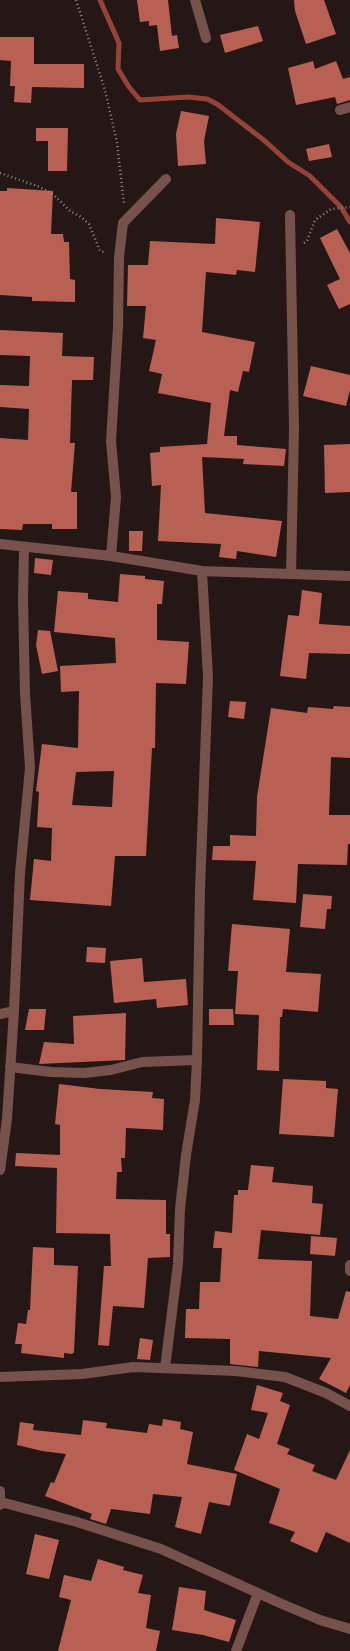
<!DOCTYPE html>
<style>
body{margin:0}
canvas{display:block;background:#251715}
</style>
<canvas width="350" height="1651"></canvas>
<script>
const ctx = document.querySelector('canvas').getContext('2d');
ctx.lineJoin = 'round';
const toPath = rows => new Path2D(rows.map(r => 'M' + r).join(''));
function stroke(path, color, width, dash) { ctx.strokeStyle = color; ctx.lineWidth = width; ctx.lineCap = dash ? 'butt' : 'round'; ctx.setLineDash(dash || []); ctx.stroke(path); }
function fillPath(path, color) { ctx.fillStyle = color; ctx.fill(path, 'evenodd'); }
const stream = toPath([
 [100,0,119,43,118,69,129,87,140,100,188,97,207,99,217,104,265,141,288,162,310,176,341,207,350,222]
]);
const building = toPath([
 [137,0,168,0,172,36,177,35,179,48,160,51,157,25,149,26,149,21,140,22],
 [294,0,324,0,336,34,306,44,295,11],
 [258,26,263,41,225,53,220,35],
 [0,37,34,37,34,64,84,64,84,88,32,87,31,103,14,102,15,86,10,86,11,61,0,60],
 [313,61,315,69,336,61,343,79,350,77,350,100,337,104,335,97,296,105,288,68],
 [181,111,209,116,204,141,206,164,178,166,176,134],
 [36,128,68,128,67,171,48,171,48,141,36,141],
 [329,144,332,157,309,161,306,149],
 [7,188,53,191,51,234,63,234,64,242,69,242,70,279,75,280,75,302,32,301,32,297,0,295,0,191,7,191],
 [216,218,260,222,255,272,237,270,236,275,206,272,202,332,255,342,249,372,243,371,238,392,230,390,224,436,237,436,237,445,286,449,284,466,243,464,244,459,202,457,205,513,282,521,276,557,237,551,236,559,219,557,221,544,158,541,161,485,152,486,150,453,160,452,160,447,207,444,211,403,158,393,162,374,149,371,156,340,143,338,146,306,127,306,128,265,148,265,150,241,215,244],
 [337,229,350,253,350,304,339,309,327,285,340,279,320,238],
 [0,330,63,333,62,356,94,357,93,380,72,380,70,443,75,443,71,492,77,492,77,529,52,529,52,524,23,524,22,530,0,529,0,438,28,440,29,409,0,407,0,385,29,386,30,356,0,355],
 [311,366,350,375,350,390,346,406,303,396],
 [350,444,350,492,325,493,324,445],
 [129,531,143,531,142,551,129,551],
 [35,558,53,560,51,575,34,573],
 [120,574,145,576,145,579,164,581,162,604,157,604,157,640,189,642,186,684,156,683,155,748,152,748,146,856,115,856,111,906,30,900,34,859,51,861,52,828,37,827,39,792,36,791,42,744,78,748,79,691,61,692,60,666,116,663,115,638,54,632,58,591,88,593,88,599,118,602],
 [114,771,112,807,72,805,76,772],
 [302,590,322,593,319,624,350,626,350,654,309,653,306,679,280,676,288,615,299,616],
 [38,630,50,631,58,671,42,674,36,645],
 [230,701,246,702,244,719,228,717],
 [334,706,350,707,350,758,331,757,329,815,350,815,350,844,348,844,347,865,298,864,296,903,253,900,256,861,212,860,213,846,230,846,230,835,256,836,257,797,271,708,307,713,308,707,333,709],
 [303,894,332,896,331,909,327,909,325,929,300,927],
 [232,924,290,929,286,972,321,974,318,1012,283,1009,282,1017,280,1017,279,1071,257,1070,259,1015,235,1014,238,971,228,971],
 [87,947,106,948,105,963,86,962],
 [142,958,144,982,186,979,188,1005,157,1008,156,999,114,1003,110,961],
 [29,1009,46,1009,44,1030,25,1030],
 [209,1009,233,1009,234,1025,209,1025],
 [126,1013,125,1060,39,1064,44,1042,74,1044,73,1016],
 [283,1079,326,1081,326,1088,338,1089,334,1137,279,1134],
 [59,1084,100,1089,153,1092,152,1098,164,1099,163,1130,126,1128,125,1158,121,1158,122,1172,117,1172,116,1199,166,1200,166,1234,170,1234,170,1257,148,1258,144,1308,113,1306,109,1346,98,1345,104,1266,111,1266,110,1234,56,1233,57,1168,15,1166,16,1153,60,1155,60,1125,55,1124],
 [251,1165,274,1167,272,1182,313,1186,312,1203,323,1204,320,1235,261,1230,258,1259,312,1261,310,1316,338,1319,346,1291,350,1292,350,1385,346,1393,319,1379,331,1358,259,1351,258,1367,230,1364,230,1339,185,1338,186,1309,199,1309,200,1282,220,1282,222,1248,213,1248,215,1231,232,1233,234,1195,238,1195,238,1190,248,1190],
 [311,1236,337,1238,335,1256,310,1254],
 [33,1247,54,1248,54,1265,78,1266,74,1352,72,1354,64,1353,64,1358,21,1353,22,1344,15,1344,18,1323,26,1324,28,1310,30,1310],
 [140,1338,153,1340,150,1360,137,1359],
 [257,1385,283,1393,280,1401,290,1405,277,1444,290,1449,287,1454,315,1465,312,1471,336,1480,350,1450,350,1543,326,1532,317,1553,290,1541,295,1532,269,1523,280,1489,234,1470,247,1434,259,1439,268,1413,251,1410],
 [163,1419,181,1422,180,1429,193,1432,187,1464,237,1474,230,1506,209,1502,201,1534,175,1527,182,1497,153,1494,150,1514,111,1509,106,1524,90,1519,92,1514,45,1496,51,1482,54,1483,66,1454,42,1451,17,1445,20,1422,34,1424,33,1430,81,1435,83,1420,107,1423,106,1428,147,1433,149,1424,162,1426],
 [35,1534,59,1540,49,1579,26,1574],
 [98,1559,124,1567,123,1570,143,1575,138,1593,151,1595,146,1628,160,1631,156,1651,58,1651,71,1600,59,1597,64,1575,91,1581],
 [179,1587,206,1591,204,1610,236,1620,229,1642,203,1635,172,1630]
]);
const path = toPath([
 [76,0,105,90,117,143,124,204],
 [0,173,40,187,54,195,70,211,81,217,89,224,100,251,106,253],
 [304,243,307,241,315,220,331,209,350,207]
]);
const minor = toPath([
 [195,0,206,38],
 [340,110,350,107],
 [290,215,294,428,291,574],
 [0,544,111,556,202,571,350,576],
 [111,556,116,497,111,441,118,327,119,257,123,223,166,179],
 [0,1014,14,1011],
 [10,1067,51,1072,84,1073,111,1070,142,1062,197,1060],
 [0,1170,7,1119,14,1011,20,873,30,768,25,693,23,599,24,548],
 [350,1265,350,1271],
 [165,1368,178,1264,180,1209,186,1155,195,1100,197,1060,200,890,208,677,202,571],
 [0,1377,82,1374,133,1367,236,1371,285,1377,326,1393,350,1406],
 [0,1491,0,1505],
 [1,1502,77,1522,161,1549,282,1604,320,1620,350,1629],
 [236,1651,258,1593]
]);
stroke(stream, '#974237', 5);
fillPath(building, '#b96054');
stroke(path, '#968a88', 2.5, [1, 3]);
stroke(minor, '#77514b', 10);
</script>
